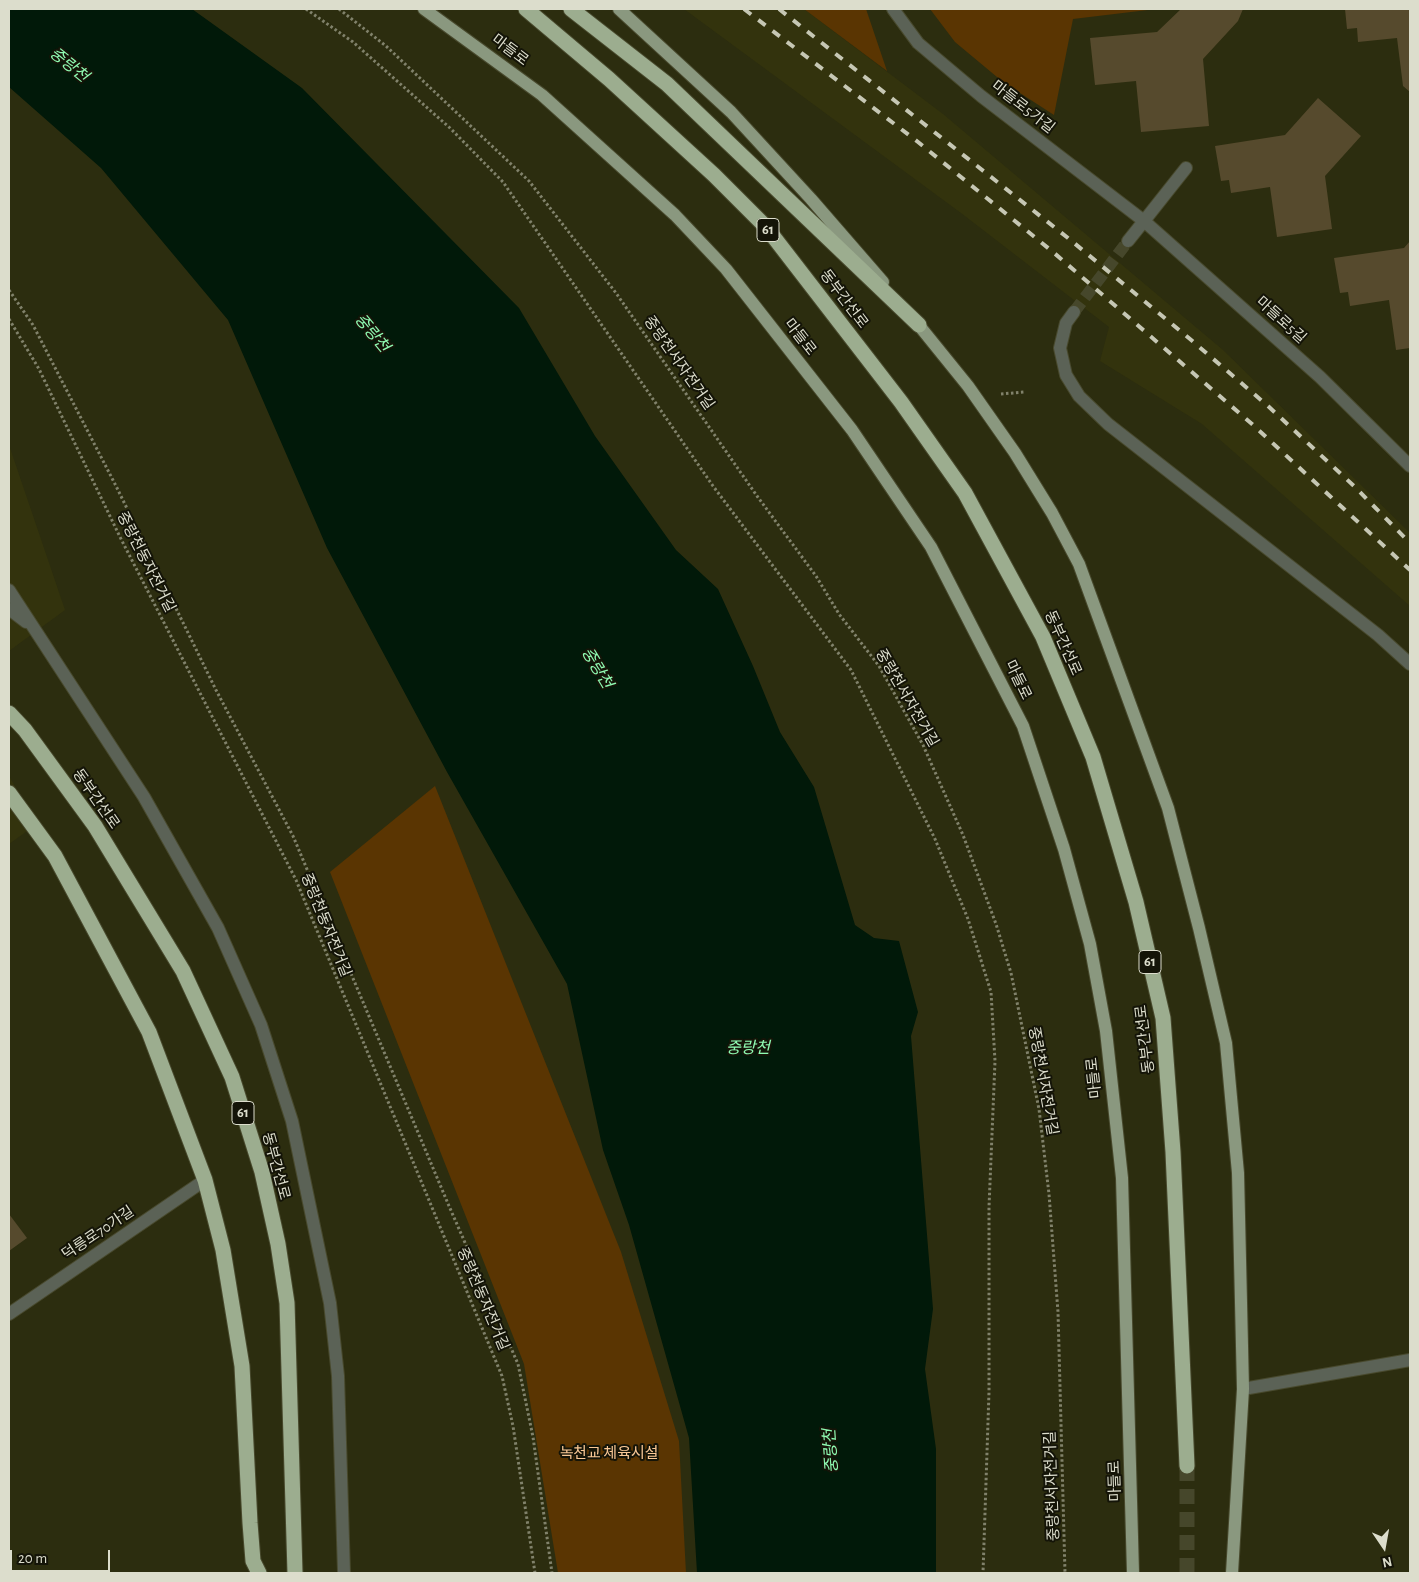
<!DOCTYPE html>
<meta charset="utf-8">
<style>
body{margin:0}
#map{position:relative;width:1419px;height:1582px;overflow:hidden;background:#2c2d0f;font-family:"Alegreya Sans",sans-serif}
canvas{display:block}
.frame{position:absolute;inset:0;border:10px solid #dcddcc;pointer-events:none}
.north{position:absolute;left:1359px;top:1522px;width:50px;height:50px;-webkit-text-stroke:4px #141408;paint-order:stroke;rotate:168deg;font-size:14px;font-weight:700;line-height:20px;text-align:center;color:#dcddcc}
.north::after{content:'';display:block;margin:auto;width:18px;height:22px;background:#dcddcc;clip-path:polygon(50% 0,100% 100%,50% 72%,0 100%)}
.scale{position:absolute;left:10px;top:1550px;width:100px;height:22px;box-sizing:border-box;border:2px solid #dcddcc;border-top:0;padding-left:6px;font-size:15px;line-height:18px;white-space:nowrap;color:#dcddcc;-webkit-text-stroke:4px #141408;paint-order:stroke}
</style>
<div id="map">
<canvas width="1419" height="1582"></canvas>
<div class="frame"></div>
<div class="north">N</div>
<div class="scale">20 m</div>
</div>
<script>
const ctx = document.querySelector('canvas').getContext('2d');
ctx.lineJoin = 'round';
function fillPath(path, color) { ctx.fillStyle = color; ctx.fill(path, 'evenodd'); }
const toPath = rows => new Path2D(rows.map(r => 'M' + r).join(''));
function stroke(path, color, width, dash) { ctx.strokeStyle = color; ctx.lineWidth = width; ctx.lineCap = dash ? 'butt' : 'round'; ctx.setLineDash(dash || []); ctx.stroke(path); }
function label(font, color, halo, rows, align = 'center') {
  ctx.font = font + ' "Alegreya Sans","Noto Sans KR",sans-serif'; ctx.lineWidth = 4; ctx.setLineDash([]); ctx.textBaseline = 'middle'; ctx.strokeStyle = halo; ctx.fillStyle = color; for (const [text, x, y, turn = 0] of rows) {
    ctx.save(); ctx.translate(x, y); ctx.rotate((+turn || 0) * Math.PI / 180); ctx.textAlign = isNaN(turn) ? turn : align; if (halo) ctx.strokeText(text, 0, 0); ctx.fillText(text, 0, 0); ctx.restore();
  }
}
const built = toPath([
 [684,9,804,9,943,114,1223,350,1410,533,1410,606,1202,424,1100,361,1109,327,961,213],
 [9,445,65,610,9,651],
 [9,776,37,824,9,844]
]);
const green = toPath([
 [804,9,866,9,887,71],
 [930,9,1156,9,1073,19,1054,115,1003,82,955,42],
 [435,786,621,1252,679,1441,686,1573,558,1573,524,1364,330,872]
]);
const water = toPath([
 [9,9,192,9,302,88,519,308,595,436,676,550,718,589,753,666,780,732,814,787,855,925,874,938,899,941,918,1012,911,1036,933,1309,925,1369,936,1449,936,1573,697,1573,689,1438,629,1225,603,1150,567,984,447,772,327,548,228,320,101,168,9,87]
]);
const building = toPath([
 [1181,9,1243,9,1238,21,1203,59,1209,126,1141,132,1136,81,1095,85,1090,38,1157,32],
 [1345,9,1410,9,1410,92,1403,86,1397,38,1358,42,1357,28,1347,29],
 [1318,98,1361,136,1325,176,1332,229,1277,237,1270,187,1231,193,1229,180,1221,181,1215,146,1285,135],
 [1410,241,1410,348,1396,350,1389,300,1350,306,1348,292,1340,293,1334,258,1404,248],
 [9,1214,27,1238,9,1251]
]);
const minorTunnel = toPath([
 [1074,312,1128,241]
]);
const highwayTunnel = toPath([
 [1187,1573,1187,1466]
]);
const path = toPath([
 [306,9,353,42,450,128,503,182,713,486,851,670,935,839,968,919,991,992,995,1061,989,1207,989,1392,983,1573],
 [339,9,386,46,529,181,616,293,757,496,816,576,839,614,879,666,923,745,963,835,996,924,1011,973,1039,1109,1049,1194,1058,1312,1065,1573],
 [9,290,33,325,116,486,216,690,293,836,449,1206,518,1364,533,1437,552,1573],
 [9,319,39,369,120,537,296,880,502,1376,513,1426,535,1573],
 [1001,394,1024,392]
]);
const minor = toPath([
 [893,9,918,43,981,96,1144,221,1186,168],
 [1128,241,1144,221,1320,377,1410,466],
 [1074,312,1066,323,1060,348,1066,375,1079,396,1108,424,1378,635,1410,664],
 [9,590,144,797,218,928,261,1025,292,1121,330,1303,338,1376,344,1573],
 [9,609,26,622],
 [9,1314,205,1180],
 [1243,1389,1410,1360]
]);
const major = toPath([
 [424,9,542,95,675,215,726,269,852,430,931,547,1023,726,1064,849,1090,944,1106,1031,1122,1178,1133,1573],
 [619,9,731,112,811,199,883,282],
 [913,318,968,386,1015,453,1052,513,1079,564,1168,808,1199,928,1226,1043,1238,1173,1243,1389,1232,1573]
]);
const highway = toPath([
 [526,9,609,79,714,175,766,227,901,402,965,493,1043,637,1093,757,1136,902,1163,1018,1173,1152,1187,1466],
 [571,9,667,84,919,325],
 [9,713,25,730,95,826,183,971,232,1077,262,1172,278,1244,287,1303,295,1573],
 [9,793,55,856,149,1032,205,1180,223,1250,242,1366,250,1523,253,1561,259,1573]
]);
const rail = toPath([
 [744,9,918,142,1053,252,1252,424,1410,570],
 [779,9,1068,238,1190,339,1268,406,1355,487,1410,543]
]);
const shields = [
 [768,230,22],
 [1150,962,22],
 [243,1113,22]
];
const shieldNames = [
 ["61",768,230],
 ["61",1150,962],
 ["61",243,1113]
];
const streetNames = [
 ["마들로",510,50,37],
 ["마들로5가길",1023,107,38],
 ["동부간선로",844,299,53],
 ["마들로5길",1281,320,42],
 ["마들로",800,337,52],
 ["중랑천서자전거길",679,363,55],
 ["중랑천동자전거길",146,562,63],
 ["동부간선로",1063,643,66],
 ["마들로",1018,680,64],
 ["중랑천서자전거길",907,698,60],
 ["동부간선로",96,799,55],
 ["중랑천동자전거길",326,925,68],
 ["동부간선로",1145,1039,-97],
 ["마들로",1094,1078,-96],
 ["중랑천서자전거길",1043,1081,80],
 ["동부간선로",276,1166,75],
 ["덕릉로70가길",98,1233,-34],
 ["중랑천동자전거길",483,1299,67],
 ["마들로",1115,1481,-92],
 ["중랑천서자전거길",1052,1486,-92]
];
const parkNames = [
 ["녹천교 체육시설",609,1453]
];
const waterNames = [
 ["중랑천",69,65,39],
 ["중랑천",372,333,50],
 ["중랑천",597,668,59],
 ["중랑천",748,1048],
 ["중랑천",831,1451,-94]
];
fillPath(built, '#33330d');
fillPath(green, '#5a3502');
fillPath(water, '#011909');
fillPath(building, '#564a2d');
stroke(minorTunnel, '#46472b', 12, [12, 6]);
stroke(highwayTunnel, '#46472b', 15, [15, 8]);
stroke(minor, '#48492d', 14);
stroke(major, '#48492d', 14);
stroke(highway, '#48492d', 17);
stroke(path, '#81826b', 3, [2.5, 2.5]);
stroke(minor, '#5b6256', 12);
stroke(major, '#8a987f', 12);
stroke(highway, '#9cad8f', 15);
stroke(rail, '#c6c7b4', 4, [9, 9]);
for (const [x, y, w] of shields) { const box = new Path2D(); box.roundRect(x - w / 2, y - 11.5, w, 23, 4); ctx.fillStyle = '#141408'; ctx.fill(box); stroke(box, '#dcddcc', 1); }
label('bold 14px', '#dcddcc', null, shieldNames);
label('15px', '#dcddcc', '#141408', streetNames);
label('15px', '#f9c896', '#141408', parkNames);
label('italic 16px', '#90fcb3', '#141408', waterNames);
</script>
